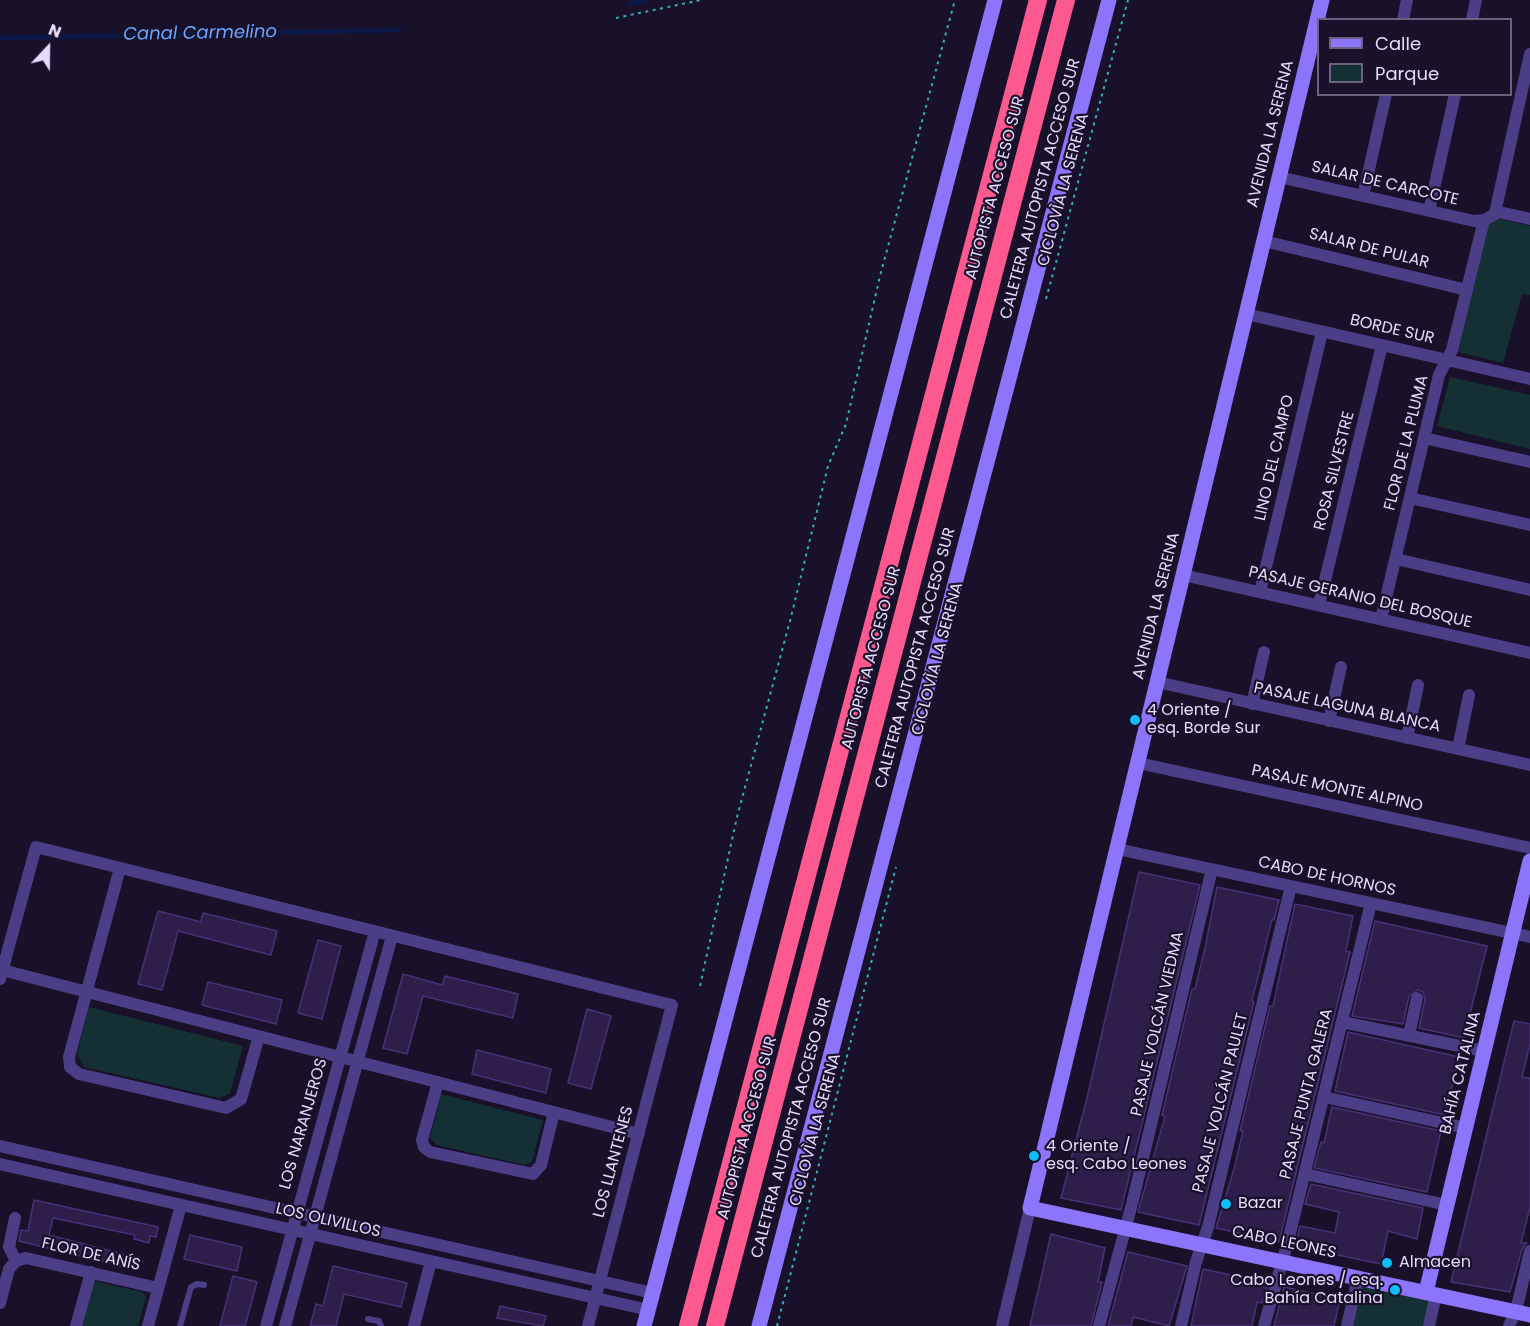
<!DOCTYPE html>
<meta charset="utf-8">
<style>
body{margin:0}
#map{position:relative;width:1530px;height:1326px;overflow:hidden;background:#19112a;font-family:Poppins,sans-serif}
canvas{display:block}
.legend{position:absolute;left:1317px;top:18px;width:195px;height:78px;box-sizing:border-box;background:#19112a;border:2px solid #6a627f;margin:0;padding:8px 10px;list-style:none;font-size:18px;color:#e4dbfe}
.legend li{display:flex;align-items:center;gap:12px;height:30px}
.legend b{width:30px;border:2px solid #6a627f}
.north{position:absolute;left:18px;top:18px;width:60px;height:60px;-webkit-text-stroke:4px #19112a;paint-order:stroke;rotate:22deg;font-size:16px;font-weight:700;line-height:24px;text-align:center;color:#e4dbfe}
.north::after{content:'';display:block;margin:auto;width:21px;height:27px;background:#e4dbfe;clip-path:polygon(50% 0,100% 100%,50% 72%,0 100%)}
</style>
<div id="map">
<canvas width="1530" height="1326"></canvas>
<ul class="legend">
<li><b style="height:8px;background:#8c75fb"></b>Calle</li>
<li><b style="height:16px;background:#153034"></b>Parque</li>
</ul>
<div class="north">N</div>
</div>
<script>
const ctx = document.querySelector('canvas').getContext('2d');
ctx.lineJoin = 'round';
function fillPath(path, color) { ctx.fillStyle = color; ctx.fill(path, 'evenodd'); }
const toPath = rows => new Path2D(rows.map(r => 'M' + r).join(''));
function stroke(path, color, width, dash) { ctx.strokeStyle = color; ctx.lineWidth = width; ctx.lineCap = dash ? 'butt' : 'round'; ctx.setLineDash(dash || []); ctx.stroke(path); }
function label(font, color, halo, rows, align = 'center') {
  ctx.font = font + ' Poppins,sans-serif'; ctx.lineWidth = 4.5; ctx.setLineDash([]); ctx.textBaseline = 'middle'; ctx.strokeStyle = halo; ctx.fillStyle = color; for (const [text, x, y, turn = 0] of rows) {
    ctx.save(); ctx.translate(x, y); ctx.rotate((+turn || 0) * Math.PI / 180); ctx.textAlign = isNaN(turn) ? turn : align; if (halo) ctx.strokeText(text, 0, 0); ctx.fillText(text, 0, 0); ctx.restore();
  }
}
const green = toPath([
 [1497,218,1530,226,1530,295,1522,294,1503,363,1458,352,1487,224],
 [1450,377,1530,395,1530,449,1437,426],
 [89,1007,243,1046,230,1093,220,1098,84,1067,77,1054],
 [441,1094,543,1120,532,1162,524,1165,437,1145,430,1138],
 [94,1281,142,1292,146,1297,138,1326,82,1326],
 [1362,1287,1430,1301,1425,1326,1353,1326]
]);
const stream = toPath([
 [631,4,648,0],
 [0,38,400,30]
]);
const building = toPath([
 [1139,872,1200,885,1121,1210,1061,1198,1087,1098,1139,872],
 [1217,887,1279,900,1274,920,1272,919,1252,1001,1254,1002,1199,1225,1138,1212,1165,1116,1162,1115,1192,989,1195,989,1205,948,1217,887],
 [1295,904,1353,916,1346,951,1350,952,1279,1242,1216,1228,1234,1169,1243,1131,1240,1131,1270,1006,1273,1006,1295,904],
 [158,911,201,922,203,913,277,931,271,955,178,931,162,990,138,984,158,911],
 [1375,921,1487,946,1464,1038,1419,1028,1425,999,1423,992,1418,990,1409,996,1403,1024,1352,1016,1375,921],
 [318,940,341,946,322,1019,298,1013,318,940],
 [403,974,442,985,445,976,518,994,513,1018,423,996,407,1054,383,1048,403,974],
 [208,982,282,1000,276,1024,202,1005,208,982],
 [587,1009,611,1016,591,1089,568,1083,587,1009],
 [1514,1021,1530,1024,1530,1044,1522,1077,1530,1078,1530,1207,1521,1243,1527,1243,1522,1249,1510,1292,1451,1282,1514,1021],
 [1348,1032,1459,1057,1445,1115,1335,1091,1348,1032],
 [477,1050,551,1069,546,1093,472,1074,477,1050],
 [1332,1107,1441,1131,1427,1192,1314,1168,1321,1142,1324,1143,1332,1107],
 [1311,1184,1423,1208,1417,1239,1388,1231,1381,1264,1295,1246,1300,1226,1335,1233,1339,1212,1305,1204,1311,1184],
 [34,1200,158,1227,156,1237,150,1236,149,1243,134,1239,135,1235,53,1218,49,1235,123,1254,120,1266,19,1241,21,1230,28,1231,34,1200],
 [1051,1234,1105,1248,1098,1282,1102,1282,1091,1326,1030,1326,1051,1234],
 [190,1235,242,1247,237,1271,184,1259,190,1235],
 [1128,1252,1187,1266,1169,1326,1133,1317,1131,1326,1108,1326,1128,1252],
 [333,1266,407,1283,401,1307,344,1294,336,1326,310,1326,316,1304,323,1306,333,1266],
 [1203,1269,1268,1283,1262,1303,1257,1302,1252,1326,1191,1326,1203,1269],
 [233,1276,257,1282,245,1326,220,1326,233,1276],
 [1284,1287,1340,1299,1334,1326,1274,1326,1284,1287],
 [500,1306,546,1316,543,1326,497,1318,500,1306]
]);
const path = toPath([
 [616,18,701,0],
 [1046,299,1128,0],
 [700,986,737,817,790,621,828,466,846,424,880,276,955,0],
 [777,1326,896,867]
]);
const lane = toPath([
 [368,1319,379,1321,381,1326],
 [180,1326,191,1287,197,1284,204,1285]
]);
const street = toPath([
 [1403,20,1407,0],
 [1472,20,1476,0],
 [1279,177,1474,221,1484,220],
 [1363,196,1386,94],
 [1429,211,1455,94],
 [1495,213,1530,54],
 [1264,241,1467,290],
 [1246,314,1530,379],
 [1424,438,1530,462],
 [1410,498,1530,525],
 [1396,559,1530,590],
 [1183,575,1530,653],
 [1260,592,1322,332],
 [1319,605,1382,345],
 [1381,619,1439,375,1452,350,1484,220,1499,212,1530,219],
 [1157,682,1530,765],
 [1252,704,1264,652],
 [1329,721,1341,667],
 [1407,738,1418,685],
 [1458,749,1469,695],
 [1138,763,1530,848],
 [1117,849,1530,937],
 [120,868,69,1057,70,1067,79,1074,226,1108,241,1099,259,1036],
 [2,970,639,1134],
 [0,979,36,847,672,1005,588,1326],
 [1342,1022,1484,1051],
 [1409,1035,1417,998],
 [438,1082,422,1140,424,1147,430,1152,533,1174,541,1165,554,1112],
 [1324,1097,1466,1128],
 [0,1146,653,1293],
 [0,1164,649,1310],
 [1305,1174,1447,1205],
 [15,1218,9,1247,16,1261],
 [0,1303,9,1269,16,1261,26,1258,158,1288],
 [76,1326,91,1272],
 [148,1326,181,1205],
 [266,1326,375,931],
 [285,1326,392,936],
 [414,1326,431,1261],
 [1002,1326,1030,1208],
 [1099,1326,1132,1204,1212,869],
 [1181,1326,1196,1262,1208,1227,1291,886],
 [1264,1326,1287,1245,1371,903],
 [1347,1326,1358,1278],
 [1429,1326,1436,1294],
 [1509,1326,1516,1311,1530,1251]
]);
const secondary = toPath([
 [1322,0,1030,1208,1530,1315],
 [1426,1292,1530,861],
 [644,1326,995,0],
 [759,1326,1109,0]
]);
const highway = toPath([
 [688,1326,1038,0],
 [715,1326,1066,0]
]);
const markers = [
 [1135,720,6,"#0dbef9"],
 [1034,1156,6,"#0dbef9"],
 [1226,1204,6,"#0dbef9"],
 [1387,1263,6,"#0dbef9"],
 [1395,1290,6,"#0dbef9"]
];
const streetNames = [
 ["AVENIDA LA SERENA",1271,134,-76],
 ["SALAR DE CARCOTE",1385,184,13],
 ["AUTOPISTA ACCESO SUR",996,188,-75],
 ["CALETERA AUTOPISTA ACCESO SUR",1041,189,-75],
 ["CICLOVÌA LA SERENA",1064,190,-75],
 ["SALAR DE PULAR",1369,249,14],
 ["BORDE SUR",1392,330,13],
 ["FLOR DE LA PLUMA",1407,443,-76],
 ["LINO DEL CAMPO",1275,458,-77],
 ["ROSA SILVESTRE",1335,471,-76],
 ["PASAJE GERANIO DEL BOSQUE",1360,598,13],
 ["AVENIDA LA SERENA",1157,606,-76],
 ["AUTOPISTA ACCESO SUR",872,658,-75],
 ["CALETERA AUTOPISTA ACCESO SUR",916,658,-75],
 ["CICLOVÌA LA SERENA",938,659,-75],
 ["PASAJE LAGUNA BLANCA",1347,708,12],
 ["PASAJE MONTE ALPINO",1337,789,12],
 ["CABO DE HORNOS",1327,877,12],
 ["PASAJE VOLCÁN VIEDMA",1158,1024,-77],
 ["BAHÍA CATALINA",1461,1073,-76],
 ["PASAJE PUNTA GALERA",1307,1094,-76],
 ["PASAJE VOLCÁN PAULET",1221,1103,-76],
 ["LOS NARANJEROS",304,1124,-74],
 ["AUTOPISTA ACCESO SUR",748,1128,-75],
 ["CALETERA AUTOPISTA ACCESO SUR",792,1128,-75],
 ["CICLOVÌA LA SERENA",816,1130,-75],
 ["LOS LLANTENES",614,1162,-75],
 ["LOS OLIVILLOS",328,1221,13],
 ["CABO LEONES",1284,1243,12],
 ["FLOR DE ANÍS",91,1255,13]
];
const poiNames = [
 ["4 Oriente /",1147,711],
 ["esq. Borde Sur",1147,729],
 ["4 Oriente /",1046,1147],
 ["esq. Cabo Leones",1046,1165],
 ["Bazar",1238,1204],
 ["Almacen",1399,1263],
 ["Cabo Leones / esq.",1383,1281,"right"],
 ["Bahía Catalina",1383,1299,"right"]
];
const waterNames = [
 ["Canal Carmelino",200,34,-1]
];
fillPath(green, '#153034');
stroke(stream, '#0c1948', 4.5);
fillPath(building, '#2d1e4a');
stroke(building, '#483176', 1.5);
stroke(path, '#34aeb9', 2, [3, 4.5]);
stroke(lane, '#4b3e87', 6);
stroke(street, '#4b3e87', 12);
stroke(secondary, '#8c75fb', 15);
stroke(highway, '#fb598f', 18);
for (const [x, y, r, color] of markers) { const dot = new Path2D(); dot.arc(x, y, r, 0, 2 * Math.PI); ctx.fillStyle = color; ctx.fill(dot); stroke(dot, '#19112a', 2); }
label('16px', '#e4dbfe', '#19112a', streetNames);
label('16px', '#e4dbfe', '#19112a', poiNames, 'left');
label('italic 18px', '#6ca4fb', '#19112a', waterNames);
</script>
